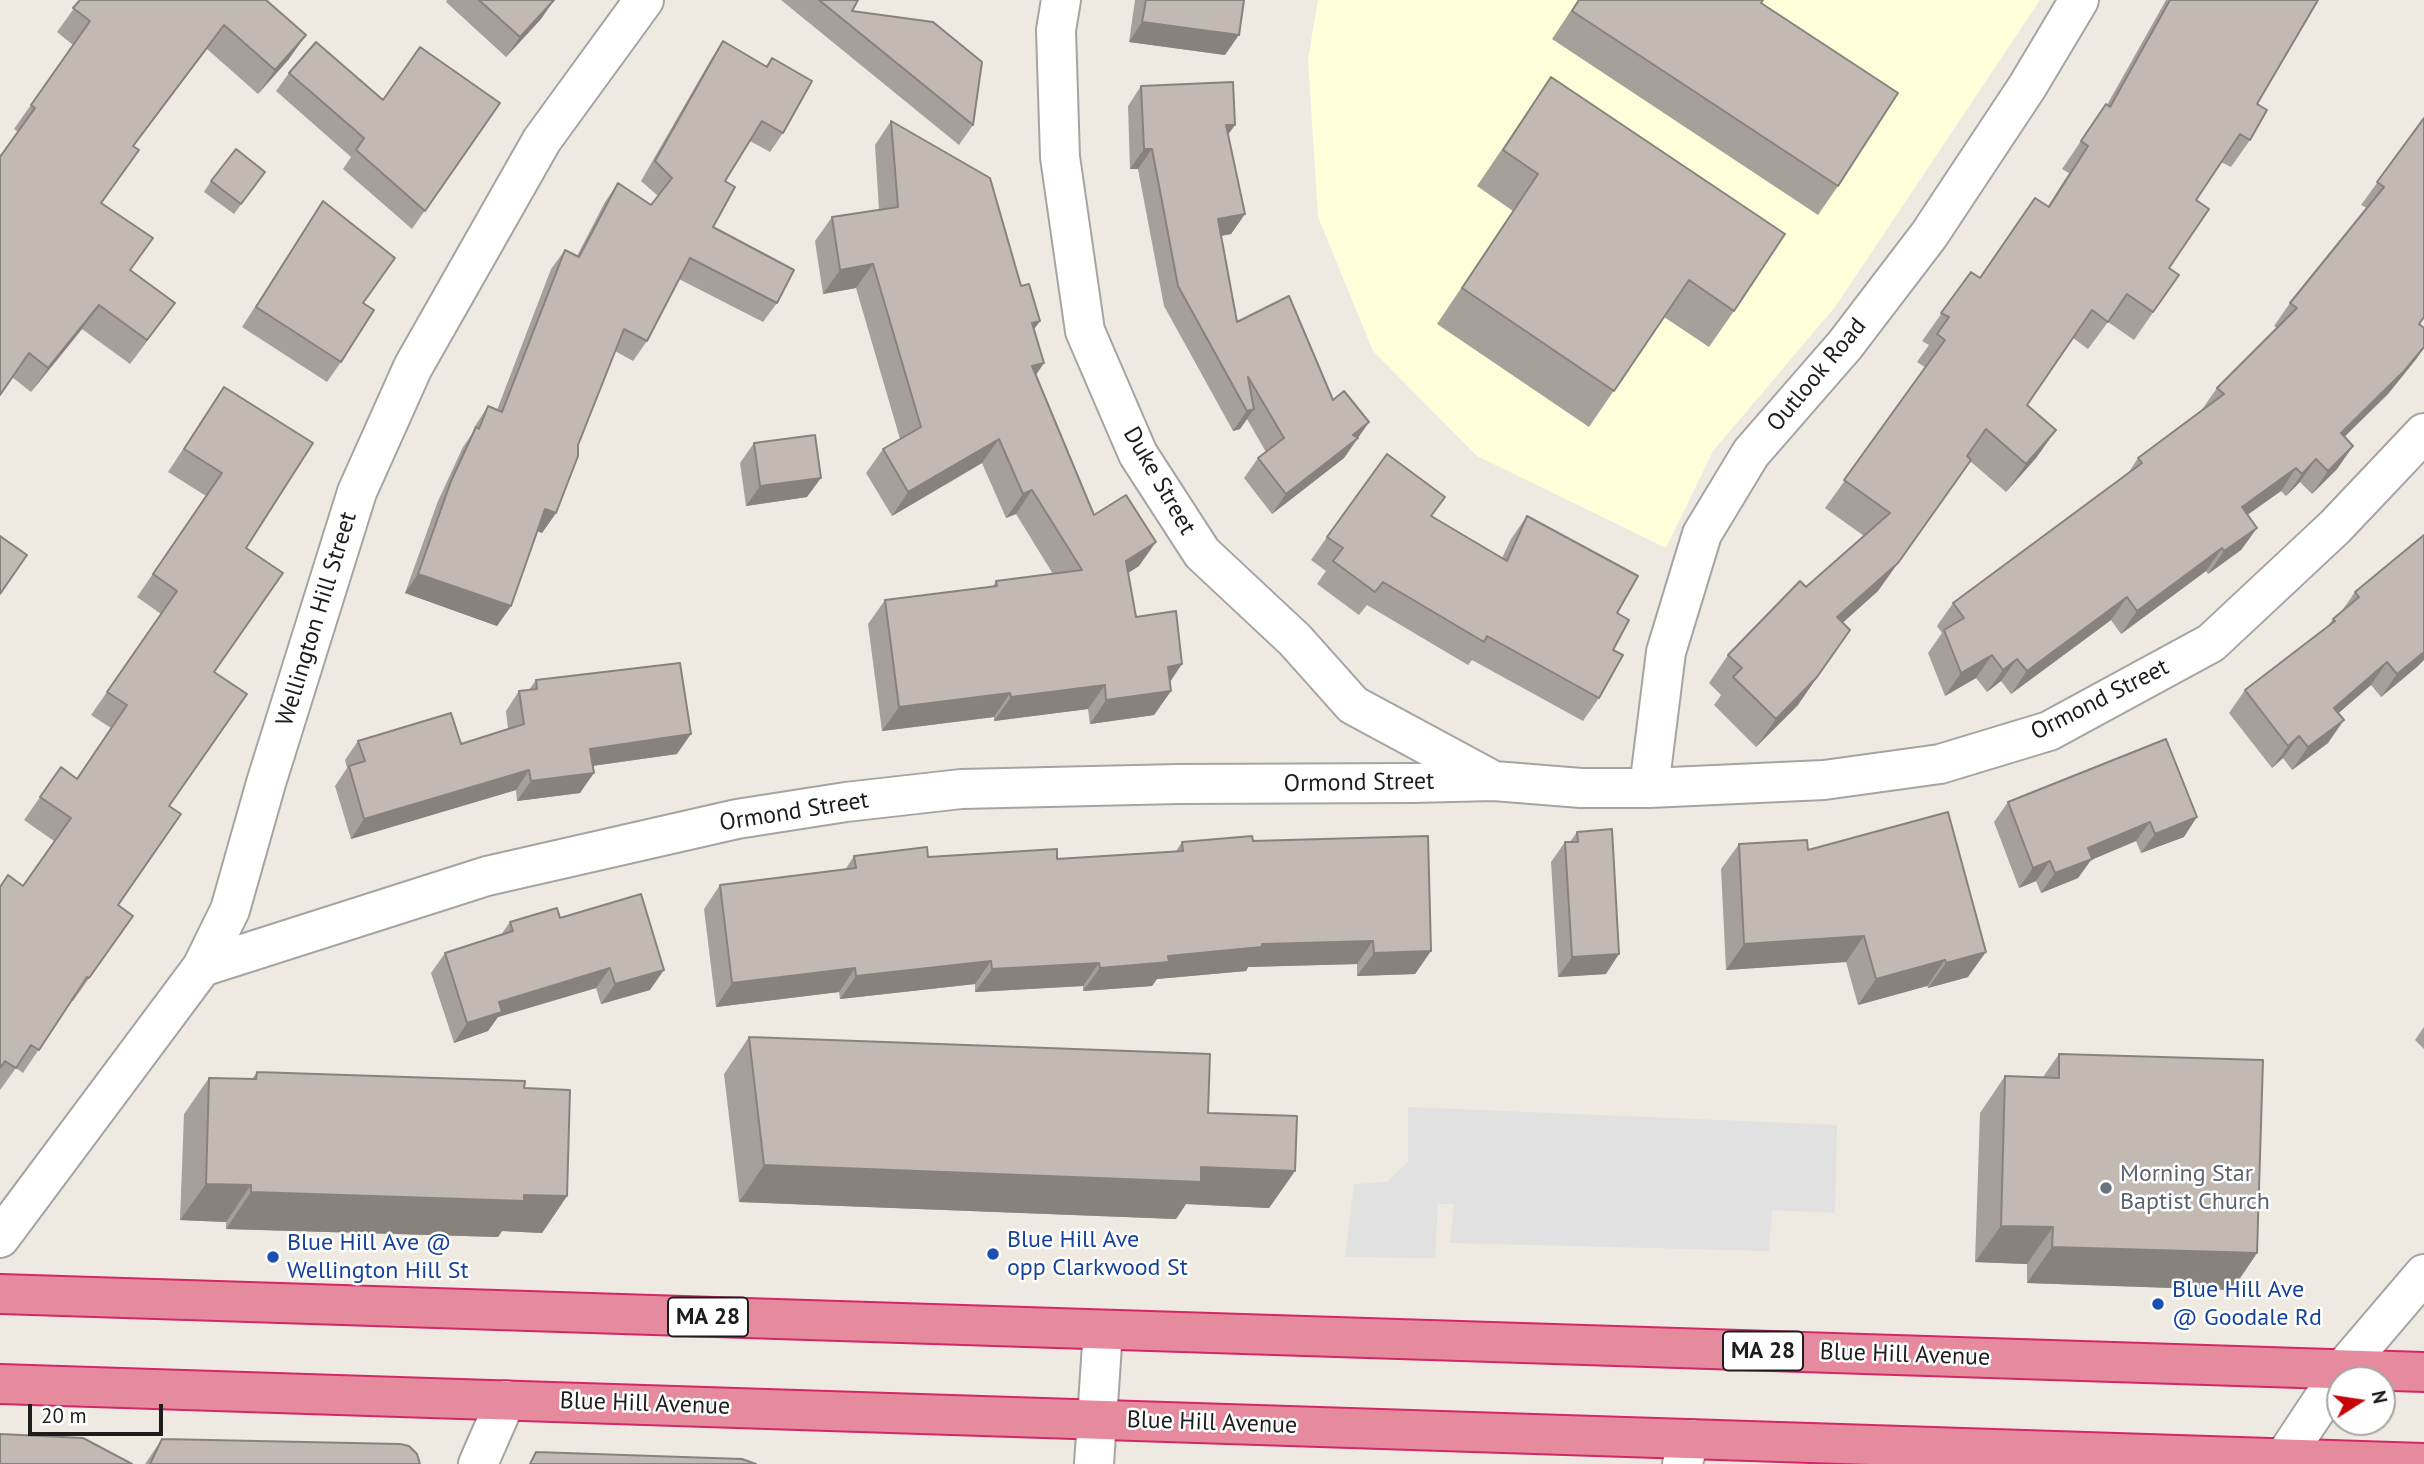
<!DOCTYPE html>
<style>
body{margin:0}
#map{position:relative;width:2424px;height:1464px;overflow:hidden;background:#eeeae2;font-family:"PT Sans",sans-serif}
canvas{display:block}
.north{position:absolute;left:2326px;top:1366px;width:70px;height:70px;box-sizing:border-box;background:#fff;border:2px solid #a5a5a5;border-radius:50%;rotate:78deg;font-size:19px;font-weight:700;line-height:28px;text-align:center;color:#1d1d1d}
.north::after{content:'';display:block;margin:auto;width:24px;height:32px;background:#c60307;clip-path:polygon(50% 0,100% 100%,50% 72%,0 100%)}
.scale{position:absolute;left:28px;top:1404px;width:135px;height:32px;box-sizing:border-box;border:4px solid #1d1d1d;border-top:0;padding-left:9px;font-size:21px;line-height:24px;white-space:nowrap;color:#1d1d1d;-webkit-text-stroke:5px #fff;paint-order:stroke}
</style>
<div id="map">
<canvas width="2424" height="1464"></canvas>
<div class="north">N</div>
<div class="scale">20 m</div>
</div>
<script>
const ctx = document.querySelector('canvas').getContext('2d');
ctx.lineJoin = 'round';
function fillPath(path, color) { ctx.fillStyle = color; ctx.fill(path, 'evenodd'); }
const toPath = rows => new Path2D(rows.map(r => 'M' + r).join(''));
function stroke(path, color, width, dash) { ctx.strokeStyle = color; ctx.lineWidth = width; ctx.lineCap = dash ? 'butt' : 'round'; ctx.setLineDash(dash || []); ctx.stroke(path); }
function label(font, color, halo, rows, align = 'center') {
  ctx.font = font + ' "PT Sans",sans-serif'; ctx.lineWidth = 5; ctx.setLineDash([]); ctx.textBaseline = 'middle'; ctx.strokeStyle = halo; ctx.fillStyle = color; for (const [text, x, y, turn = 0] of rows) {
    ctx.save(); ctx.translate(x, y); ctx.rotate((+turn || 0) * Math.PI / 180); ctx.textAlign = isNaN(turn) ? turn : align; if (halo) ctx.strokeText(text, 0, 0); ctx.fillText(text, 0, 0); ctx.restore();
  }
}
const education = toPath([
 [1318,0,2040,0,1835,307,1713,451,1666,548,1477,456,1373,351,1318,217,1308,59]
]);
const parking = toPath([
 [1408,1107,1837,1125,1835,1213,1772,1210,1769,1251,1450,1243,1454,1204,1438,1204,1435,1258,1345,1257,1354,1184,1387,1182,1408,1162]
]);
const minor = toPath([
 [1061,0,1056,30,1060,157,1085,331,1138,454,1202,553,1295,640,1353,705,1492,780],
 [1649,788,1666,652,1702,534,1751,453,1845,345,1929,235,2027,87,2079,0],
 [202,967,487,876,737,819,846,802,961,789,1179,784,1412,783,1494,781,1581,788,1649,788,1824,780,1940,764,2049,731,2211,643,2335,527,2424,433],
 [0,1238,202,967,230,910,266,783,357,492,413,367,542,140,644,0],
 [478,1464,506,1400],
 [1094,1464,1103,1330],
 [1682,1464,1691,1439],
 [2280,1464,2343,1369,2424,1274]
]);
const highway = toPath([
 [0,1294,2424,1372],
 [0,1384,2424,1463]
]);
const wall = toPath([
 [80,0,266,0,289,59,258,94,207,49,133,146,101,203,130,270,175,303,130,364,82,329,31,392,12,377,18,132,14,129,73,45,57,32],
 [447,0,554,0,541,19,506,57,446,2],
 [781,0,858,0,852,11,973,125,959,145],
 [1135,0,1244,0,1225,55,1129,42],
 [1578,0,1763,0,1761,3,1838,186,1818,215,1552,39],
 [2166,0,2318,0,2257,104,2250,140,2231,167,2221,162,2196,200,2169,268,2179,275,2134,340,2108,322,2088,349,2073,338,2027,405,2056,430,2036,458,2006,492,1970,461,1878,591,1843,622,1798,705,1756,747,1714,705,1721,695,1709,683,1728,655,1864,536,1825,508,1926,368,1917,362,1929,345,1922,341,1971,272,1979,278,2048,206,2069,173,2062,169,2106,104,2107,105],
 [723,41,766,66,772,58,783,133,770,152,750,141,725,181,713,227,777,303,763,322,679,279,647,341,633,361,615,351,578,445,556,513,542,533,538,531,511,606,497,626,405,593,438,501,463,447,472,434,475,426,488,406,497,410,551,269,565,250,577,256,605,202,618,183,651,205,658,196,641,181,710,61],
 [289,73,383,100,500,103,412,229,343,169,351,157,276,91],
 [1551,77,1734,311,1709,347,1664,317,1589,427,1437,324,1513,211,1477,186],
 [1141,86,1235,125,1228,134,1245,214,1231,234,1221,236,1237,322,1333,400,1369,422,1344,458,1272,514,1244,478,1258,458,1266,452,1247,419,1240,429,1233,431,1164,306,1138,169,1130,169,1128,106],
 [2424,118,2420,325,2417,358,2388,394,2344,437,2353,446,2337,469,2312,494,2300,482,2286,496,2281,491,2247,515,2257,528,2241,550,2208,574,2206,571,2121,634,2111,620,2011,694,2001,681,1987,692,1976,678,1945,696,1928,653,1942,633,1937,626,1953,603,2127,475,2138,458,2201,411,2217,388,2277,328,2274,326,2290,303,2367,208,2361,205],
 [891,121,1021,286,1044,363,1036,375,1094,515,1139,566,1128,573,1136,617,1170,682,1171,691,1154,715,1090,724,1088,709,994,721,994,717,882,731,868,624,885,600,993,586,996,581,1053,574,1016,514,1006,518,982,463,892,516,866,473,883,449,900,439,856,288,823,294,815,241,832,217,879,210,875,145],
 [265,172,234,214,204,192,211,181],
 [323,201,363,303,341,362,327,382,242,327],
 [224,387,246,548,214,672,169,806,118,905,133,916,73,1001,72,1000,23,1073,16,1068,0,1090,0,887,23,886,54,841,24,820,45,790,77,778,111,728,91,715,161,614,137,597,206,496,168,472],
 [754,443,807,497,746,506,740,463],
 [1432,516,1502,558,1511,539,1527,516,1617,613,1613,650,1599,698,1583,721,1472,660,1468,665,1367,605,1359,615,1317,584,1326,571,1311,560,1327,537],
 [2355,592,2418,666,2381,697,2371,685,2338,713,2328,743,2292,770,2283,758,2272,768,2229,713,2245,690,2327,627,2333,619,2341,612],
 [536,680,677,754,593,766,580,793,517,801,516,790,351,839,335,786,347,768,345,760,358,741,461,744,508,729,506,711,519,691,529,690],
 [2166,739,2184,837,2141,853,2136,841,2091,860,2078,878,2041,893,2036,881,2019,888,1994,822,2008,802],
 [1577,832,1606,974,1558,977,1551,862,1565,842,1570,842],
 [1253,841,1431,951,1415,974,1357,976,1357,964,1248,967,1246,971,1157,979,1152,986,1083,991,1083,986,975,992,975,984,840,999,839,992,716,1007,704,909,720,885,845,870,854,856,1057,859,1176,851,1182,842],
 [1739,844,1808,850,1968,977,1928,988,1927,986,1858,1005,1846,962,1726,970,1721,869],
 [560,918,650,990,601,1004,596,988,498,1017,488,1031,454,1043,431,973,445,953,501,935,510,922],
 [2424,1027,2424,1049,2415,1040],
 [749,1037,1208,1113,1295,1171,1269,1208,1186,1204,1176,1219,739,1202,724,1074],
 [2059,1054,2257,1253,2232,1290,2027,1283,2027,1264,1975,1262,1980,1113,2005,1076,2043,1077],
 [257,1072,524,1088,567,1196,542,1233,502,1231,498,1237,226,1229,226,1222,180,1220,184,1114,209,1078,252,1079],
 [162,1439,420,1464,145,1464]
]);
const shadedWall = toPath([
 [554,0,541,19,506,57,520,37],
 [1142,22,1239,35,1225,55,1129,42],
 [224,25,207,49,116,170,133,146],
 [306,35,289,59,258,94,275,70],
 [1226,125,1235,125,1221,144],
 [1144,149,1152,149,1138,169,1130,169],
 [1245,214,1231,234,1204,239,1218,219],
 [873,264,856,288,823,294,840,270],
 [175,303,158,326,130,364,147,340],
 [99,305,82,329,31,392,48,368],
 [1040,321,1023,345,1032,323],
 [2424,347,2424,348,2417,358,2388,394,2325,456,2341,433],
 [1044,363,1027,387,1032,366],
 [1254,409,1240,429,1233,431,1247,411],
 [1369,422,1344,458,1272,514,1286,494,1353,435],
 [2056,430,2036,458,2006,492,2026,464],
 [999,439,982,463,892,516,908,492],
 [2353,446,2337,469,2312,494,2328,471],
 [2316,459,2300,482,2286,496,2302,474],
 [1971,460,1878,591,1818,645,1837,617],
 [2296,468,2281,491,2226,530,2242,507],
 [821,478,807,497,746,506,760,486],
 [1032,490,1016,514,1006,518,1023,494],
 [545,509,556,513,542,533,532,529],
 [2257,528,2241,550,2208,574,2224,551],
 [1156,542,1139,566,1109,585,1126,561],
 [2222,548,2206,571,2121,634,2137,611],
 [418,574,511,606,497,626,405,593],
 [2127,597,2111,620,2011,694,2027,671],
 [1850,630,1798,705,1756,747,1776,719],
 [2424,652,2424,660,2418,666,2381,697,2397,674],
 [1992,655,1976,678,1945,696,1961,673],
 [2017,659,2001,681,1987,692,2003,670],
 [2387,662,2371,685,2318,731,2334,708],
 [1182,664,1166,688,1168,667],
 [1105,685,1088,709,994,721,1011,697],
 [1171,691,1154,715,1090,724,1106,700],
 [1010,693,994,717,882,731,899,707],
 [2344,720,2328,743,2292,770,2308,747],
 [691,734,677,754,576,768,590,749],
 [2299,736,2283,758,2272,768,2288,746],
 [529,770,516,790,351,839,364,819],
 [594,773,580,793,517,801,531,781],
 [2197,817,2184,837,2141,853,2155,834],
 [2150,822,2136,841,2091,860,2078,878,2041,893,2055,873,2088,848],
 [2050,861,2036,881,2019,888,2033,868],
 [1864,936,1846,962,1726,970,1744,944],
 [1373,941,1357,964,1248,967,1246,971,1157,979,1152,986,1083,991,1100,968,1168,956,1262,944],
 [1431,951,1415,974,1357,976,1374,953],
 [1986,952,1968,977,1928,988,1946,963],
 [1619,954,1606,974,1558,977,1572,957],
 [1945,960,1927,986,1858,1005,1876,979],
 [991,961,975,984,840,999,856,976],
 [1099,963,1083,986,975,992,992,969],
 [610,968,596,988,498,1017,488,1031,454,1043,467,1023,499,1002],
 [855,968,839,992,716,1007,732,983],
 [664,970,650,990,601,1004,615,984],
 [764,1165,1201,1167,1295,1171,1269,1208,1186,1204,1176,1219,739,1202],
 [206,1184,251,1185,226,1222,180,1220],
 [251,1192,524,1195,567,1196,542,1233,502,1231,498,1237,226,1229],
 [2001,1226,2053,1227,2027,1264,1975,1262],
 [2052,1247,2257,1253,2232,1290,2027,1283]
]);
const building = toPath([
 [80,0,266,0,306,35,275,70,224,25,133,146,139,150,101,203,153,238,130,270,175,303,147,340,99,305,48,368,29,353,0,395,0,157,35,108,31,105,90,21,73,8,80,0],
 [479,0,554,0,520,37,479,0],
 [819,0,858,0,852,11,933,22,982,62,973,125,819,0],
 [1146,0,1244,0,1239,35,1142,22,1146,0],
 [1579,0,1763,0,1761,3,1898,93,1838,186,1572,11,1579,0],
 [2170,0,2318,0,2257,104,2267,110,2250,140,2240,134,2196,200,2209,209,2169,268,2179,275,2153,312,2127,294,2108,322,2092,310,2027,405,2056,430,2026,464,1986,429,1967,456,1971,460,1898,563,1837,617,1850,630,1817,677,1776,719,1733,677,1742,668,1728,655,1800,581,1806,587,1890,513,1844,480,1945,340,1937,334,1949,317,1941,313,1971,272,1980,278,2035,198,2049,207,2088,146,2081,141,2106,104,2110,107,2170,0],
 [723,41,767,67,772,58,812,81,783,133,762,121,725,181,735,187,713,227,794,270,777,303,690,258,647,341,624,329,578,445,578,456,556,513,545,509,511,606,418,574,451,481,476,427,479,429,488,406,502,412,565,250,579,257,618,183,651,205,672,178,655,161,723,41],
 [316,42,383,100,420,47,500,103,425,211,356,150,364,138,289,73,316,42],
 [1551,77,1785,234,1734,311,1689,280,1614,391,1462,288,1538,174,1503,150,1551,77],
 [1233,82,1235,125,1226,125,1245,214,1218,219,1237,322,1289,296,1333,400,1344,391,1369,422,1353,435,1358,438,1286,494,1258,458,1284,438,1248,377,1254,409,1247,411,1178,286,1152,149,1144,149,1141,86,1233,82],
 [2424,118,2424,317,2419,324,2424,328,2424,347,2404,371,2341,433,2353,446,2328,471,2316,459,2302,474,2296,468,2242,507,2257,528,2224,551,2222,548,2137,611,2127,597,2027,671,2017,659,2003,670,1992,655,1961,673,1944,630,1964,618,1953,603,2142,463,2138,458,2224,394,2217,388,2297,308,2290,303,2384,187,2377,182,2424,118],
 [891,121,990,178,1021,286,1029,284,1040,321,1032,323,1044,363,1032,366,1094,515,1126,495,1156,542,1126,561,1136,617,1176,611,1182,664,1168,667,1171,691,1106,700,1105,685,1011,697,1010,693,899,707,885,600,997,586,996,581,1082,570,1032,490,1023,494,999,439,908,492,883,449,921,427,873,264,840,270,832,217,898,207,891,121],
 [236,149,265,172,241,204,211,181,236,149],
 [323,201,395,258,363,303,374,310,341,362,256,307,323,201],
 [224,387,313,443,246,548,283,573,214,672,247,694,169,806,181,814,118,905,133,916,89,978,87,977,39,1050,31,1045,16,1068,5,1061,0,1068,0,887,8,875,23,886,71,818,40,797,61,767,77,779,127,705,107,692,177,591,153,574,222,473,184,449,224,387],
 [815,435,821,478,760,486,754,443,815,435],
 [1387,454,1445,497,1431,516,1507,561,1527,516,1638,576,1617,613,1629,620,1613,650,1623,655,1599,698,1487,636,1484,642,1383,582,1375,592,1333,561,1343,548,1327,537,1387,454],
 [2424,535,2424,652,2397,674,2387,662,2334,708,2344,720,2308,747,2299,736,2288,746,2245,690,2335,621,2333,619,2359,597,2355,592,2424,535],
 [0,536,27,555,0,594,0,536],
 [680,663,691,734,590,749,594,773,531,781,529,770,364,819,349,766,365,761,358,741,451,713,461,744,524,724,519,691,537,689,536,680,680,663],
 [2166,739,2197,817,2155,834,2150,822,2088,848,2092,859,2055,873,2050,861,2033,868,2008,802,2166,739],
 [1948,812,1986,952,1946,963,1945,960,1876,979,1864,936,1744,944,1739,844,1807,840,1808,850,1948,812],
 [1612,829,1619,954,1572,957,1565,842,1578,842,1577,832,1612,829],
 [1252,836,1253,841,1428,836,1431,951,1374,953,1373,941,1262,944,1262,947,1168,956,1169,962,1100,968,1099,963,992,969,991,961,856,976,855,968,732,983,720,885,856,868,854,856,927,847,928,857,1057,849,1057,859,1183,851,1182,842,1252,836],
 [641,894,664,970,615,984,610,968,499,1002,502,1012,467,1023,445,953,513,931,510,922,557,908,560,918,641,894],
 [749,1037,1210,1054,1208,1113,1297,1116,1295,1171,1201,1167,1201,1182,764,1165,749,1037],
 [2059,1054,2263,1060,2257,1253,2052,1247,2053,1227,2001,1226,2005,1076,2059,1078,2059,1054],
 [257,1072,525,1081,524,1088,570,1090,567,1196,524,1195,524,1201,251,1192,251,1185,206,1184,209,1078,256,1079,257,1072],
 [0,1434,83,1438,132,1464,0,1464,0,1434],
 [162,1439,400,1444,409,1446,417,1454,420,1464,150,1464,162,1439],
 [536,1452,742,1459,756,1464,530,1464,536,1452]
]);
const markers = [
 [2106,1188,7,"#6b7280"],
 [993,1254,7,"#1a4fb4"],
 [273,1257,7,"#1a4fb4"],
 [2158,1304,7,"#1a4fb4"]
];
const shields = [
 [708,1317,80],
 [1763,1351,80]
];
const shieldNames = [
 ["MA 28",708,1317],
 ["MA 28",1763,1351]
];
const streetNames = [
 ["Outlook Road",1817,375,-50],
 ["Duke Street",1159,481,60],
 ["Wellington Hill Street",317,619,-73],
 ["Ormond Street",2100,700,-27],
 ["Ormond Street",1359,783,-1],
 ["Ormond Street",794,812,-9],
 ["Blue Hill Avenue",1905,1355,2],
 ["Blue Hill Avenue",645,1404,2],
 ["Blue Hill Avenue",1212,1423,2]
];
const worshipNames = [
 ["Morning Star",2120,1174],
 ["Baptist Church",2120,1202]
];
const transitNames = [
 ["Blue Hill Ave",1007,1240],
 ["opp Clarkwood St",1007,1268],
 ["Blue Hill Ave @",287,1243],
 ["Wellington Hill St",287,1271],
 ["Blue Hill Ave",2172,1290],
 ["@ Goodale Rd",2172,1318]
];
fillPath(education, '#fefedb');
fillPath(parking, '#e1e1e1');
stroke(minor, '#a4a4a4', 42);
stroke(highway, '#d52665', 42);
stroke(minor, '#fff', 38);
stroke(highway, '#e58b9d', 38);
fillPath(wall, '#a79f99');
fillPath(shadedWall, '#88827d');
fillPath(building, '#c2b9b2');
stroke(building, '#88827d', 2);
for (const [x, y, r, color] of markers) { const dot = new Path2D(); dot.arc(x, y, r, 0, 2 * Math.PI); ctx.fillStyle = color; ctx.fill(dot); stroke(dot, '#fff', 2.5); }
for (const [x, y, w] of shields) { const box = new Path2D(); box.roundRect(x - w / 2, y - 19.5, w, 39, 5); ctx.fillStyle = '#fff'; ctx.fill(box); stroke(box, '#1d1d1d', 2); }
label('bold 23px', '#1d1d1d', null, shieldNames);
label('24px', '#1d1d1d', '#fff', streetNames);
label('24px', '#5b616d', '#fff', worshipNames, 'left');
label('24px', '#164399', '#fff', transitNames, 'left');
</script>
